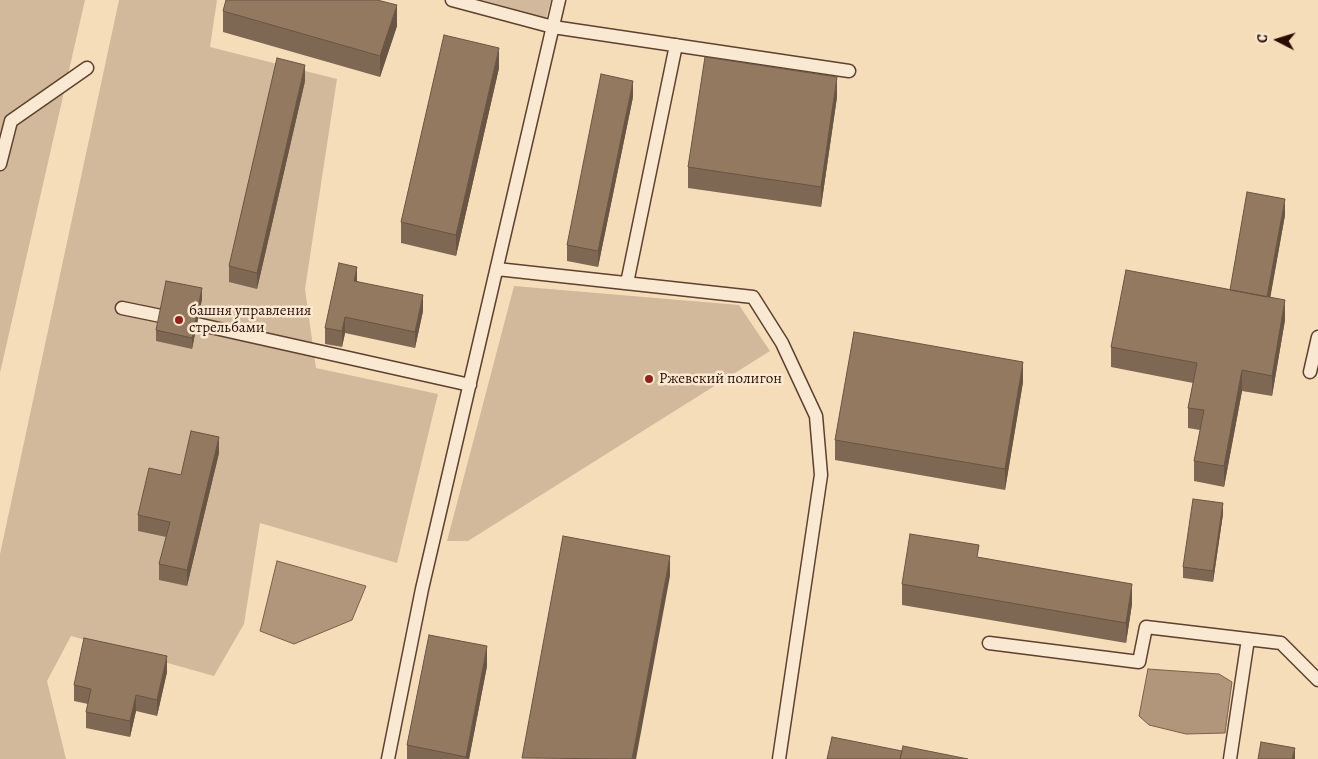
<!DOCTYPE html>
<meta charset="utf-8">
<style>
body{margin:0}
#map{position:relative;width:1318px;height:759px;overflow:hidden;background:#f6ddba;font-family:Alegreya,serif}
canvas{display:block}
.north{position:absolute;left:1253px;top:15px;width:50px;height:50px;-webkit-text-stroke:4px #f9e9d2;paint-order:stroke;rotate:275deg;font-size:14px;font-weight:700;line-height:20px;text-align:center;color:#2a0c01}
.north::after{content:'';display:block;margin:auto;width:18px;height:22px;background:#2a0c01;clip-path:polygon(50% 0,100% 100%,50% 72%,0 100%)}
</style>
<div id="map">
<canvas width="1318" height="759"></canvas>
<div class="north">С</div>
</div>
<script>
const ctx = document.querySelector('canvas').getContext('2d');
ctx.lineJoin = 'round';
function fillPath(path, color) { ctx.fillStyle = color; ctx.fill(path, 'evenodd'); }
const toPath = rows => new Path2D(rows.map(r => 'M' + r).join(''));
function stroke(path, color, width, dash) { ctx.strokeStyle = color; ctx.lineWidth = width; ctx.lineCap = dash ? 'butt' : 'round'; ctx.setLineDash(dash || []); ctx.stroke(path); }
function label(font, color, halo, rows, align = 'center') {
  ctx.font = font + ' Alegreya,serif'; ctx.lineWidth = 5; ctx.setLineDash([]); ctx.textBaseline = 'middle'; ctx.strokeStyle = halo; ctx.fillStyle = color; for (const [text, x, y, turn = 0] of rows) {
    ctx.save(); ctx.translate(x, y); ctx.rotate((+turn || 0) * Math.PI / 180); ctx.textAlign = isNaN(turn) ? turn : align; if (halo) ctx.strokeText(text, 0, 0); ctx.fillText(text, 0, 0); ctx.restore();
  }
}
const green = toPath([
 [0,0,85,0,0,373],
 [119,0,217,0,210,47,337,79,305,289,316,368,438,394,397,563,260,523,244,624,214,676,71,636,47,681,66,759,0,759,0,554],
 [482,0,551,0,546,18],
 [514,286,739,305,770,351,468,541,447,541]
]);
const water = toPath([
 [277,561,366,586,352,620,294,644,260,631,277,561],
 [1148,669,1219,674,1232,682,1225,733,1186,734,1149,725,1139,716,1148,669]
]);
const service = toPath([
 [452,0,553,27,849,71],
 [0,164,11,121,87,68],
 [497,269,753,297,782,343,816,416,821,475,779,759],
 [627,283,676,45],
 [122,308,161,316],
 [197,324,470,385],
 [1310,372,1318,337],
 [989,643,1139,662,1146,627,1281,643,1318,680],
 [388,759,422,589,559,0],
 [1230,759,1248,639]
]);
const wall = toPath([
 [223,11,397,26,380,77,223,32],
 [499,68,456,256,401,243,401,222],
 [305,81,257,289,229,282,229,266],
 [633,97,598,267,567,261,567,245],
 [837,97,821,207,688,188,688,167],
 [1285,215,1270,297,1285,320,1272,396,1242,391,1224,487,1194,481,1194,461,1200,430,1188,428,1188,408,1193,383,1111,367,1111,347,1230,290],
 [357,281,423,311,415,348,345,333,342,347,325,344,325,328],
 [202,299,192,349,156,341,156,330],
 [1023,382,1005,490,835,460,835,440],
 [219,453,187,586,159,580,159,564,166,537,138,531,138,515,181,475],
 [1223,514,1213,582,1183,578,1183,567],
 [979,557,1132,604,1126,643,902,605,902,584],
 [487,666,469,759,407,759,407,745],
 [167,672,157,716,136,711,130,737,86,728,86,712,88,704,74,701,74,685]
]);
const shadedWall = toPath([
 [397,5,397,26,380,77,380,56],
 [499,48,499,68,456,256,456,235],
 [305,65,305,81,257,289,257,273],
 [837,77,837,97,821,207,821,187],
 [633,81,633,97,598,267,598,251],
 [1285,199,1285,215,1267,316,1267,300],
 [357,267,357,283,354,281],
 [202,288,202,299,192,349,192,338],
 [423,295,423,311,415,348,415,332],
 [1285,300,1285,320,1272,396,1272,376],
 [345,317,345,333,342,347,342,331],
 [1023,362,1023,382,1005,490,1005,469],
 [1242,370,1242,391,1224,487,1224,466],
 [219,437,219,453,187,586,187,570],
 [1223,503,1223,514,1213,582,1213,571],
 [670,556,670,576,636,759,632,759],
 [1132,584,1132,604,1126,643,1126,623],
 [487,646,487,666,469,759,466,759],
 [167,656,167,672,157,716,157,700],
 [136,695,136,711,130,737,130,721],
 [1295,748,1295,759,1292,759]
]);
const building = toPath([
 [226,0,377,0,397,5,380,56,223,11,226,0],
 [444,35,499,48,456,235,401,222,444,35],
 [705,57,837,77,821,187,688,167,705,57],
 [277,58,305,65,257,273,229,266,277,58],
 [601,74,633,81,598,251,567,245,601,74],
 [1247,192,1285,199,1267,297,1230,290,1247,192],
 [339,263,357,267,354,281,423,295,415,332,345,317,342,331,325,328,339,263],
 [1126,270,1285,300,1272,376,1242,370,1224,466,1194,461,1204,410,1188,408,1197,363,1111,347,1126,270],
 [166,281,202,288,192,338,156,330,166,281],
 [854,332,1023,362,1005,469,835,440,854,332],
 [191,431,219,437,187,570,159,564,170,522,138,515,149,468,181,475,191,431],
 [1193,499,1223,503,1213,571,1183,567,1193,499],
 [910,534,979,545,977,557,1132,584,1126,623,902,584,910,534],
 [563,536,670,556,632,759,522,758,563,536],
 [429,635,487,646,466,757,407,745,429,635],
 [84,638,167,656,157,700,136,695,130,721,86,712,91,689,74,685,84,638],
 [832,737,902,751,900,759,827,759,832,737],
 [1261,742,1295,748,1292,759,1258,759,1261,742],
 [903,746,968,759,900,759,903,746]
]);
const markers = [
 [179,320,5,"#8f2418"],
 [649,379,5,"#8f2418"]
];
const poiNames = [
 ["башня управления",189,311],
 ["стрельбами",189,328],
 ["Ржевский полигон",659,379]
];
fillPath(green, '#d3b99b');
fillPath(water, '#b1967b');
stroke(water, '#7b5f4a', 1);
stroke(service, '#5d402f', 15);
stroke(service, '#f9e9d2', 12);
fillPath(wall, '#7f6853');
fillPath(shadedWall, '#685544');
fillPath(building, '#947961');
stroke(building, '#685544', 1);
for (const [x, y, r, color] of markers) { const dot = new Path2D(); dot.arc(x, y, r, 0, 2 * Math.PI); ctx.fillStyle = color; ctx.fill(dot); stroke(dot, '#f9e9d2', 2); }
label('15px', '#2a0c01', '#f9e9d2', poiNames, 'left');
</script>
